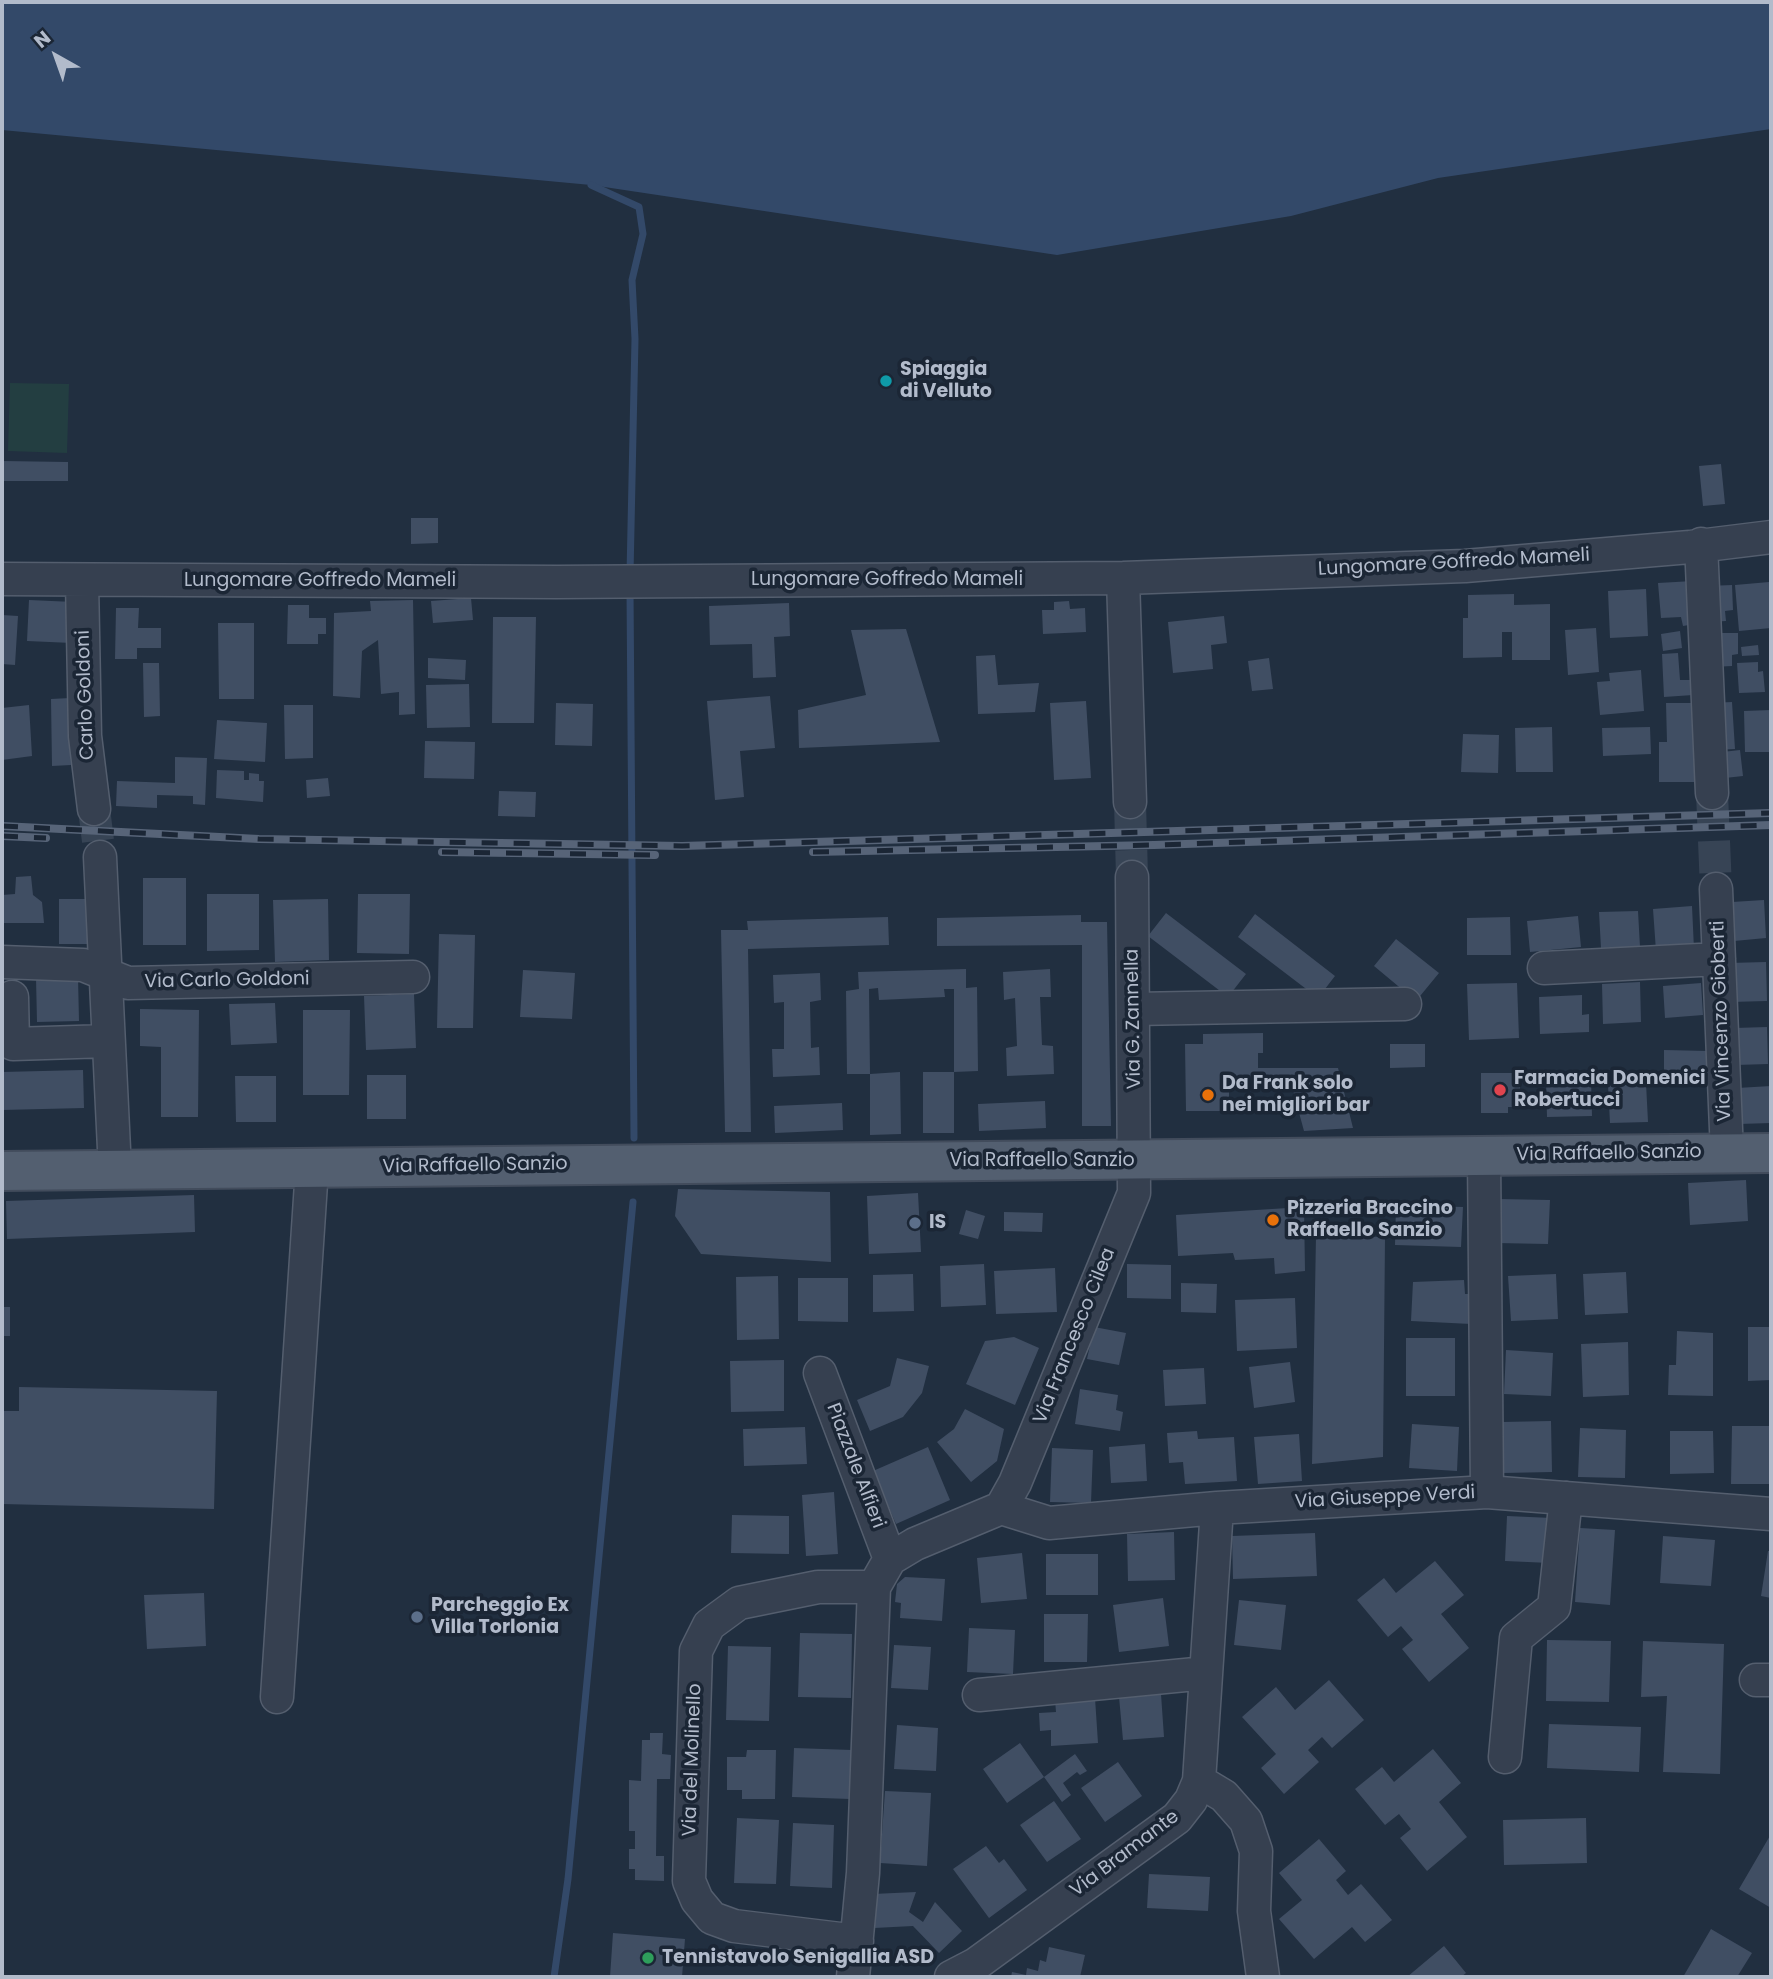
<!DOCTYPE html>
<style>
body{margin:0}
#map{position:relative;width:1773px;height:1979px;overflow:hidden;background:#212f40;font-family:Poppins,sans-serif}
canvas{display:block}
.frame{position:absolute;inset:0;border:4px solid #b2bbcb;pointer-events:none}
.north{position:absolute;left:21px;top:21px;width:70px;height:70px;-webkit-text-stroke:5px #1b2635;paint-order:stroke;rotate:320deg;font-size:19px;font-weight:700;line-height:28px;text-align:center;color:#b2bbcb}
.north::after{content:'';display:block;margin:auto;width:24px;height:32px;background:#b2bbcb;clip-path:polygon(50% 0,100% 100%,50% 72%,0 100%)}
</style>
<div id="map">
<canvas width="1773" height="1979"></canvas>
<div class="frame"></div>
<div class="north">N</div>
</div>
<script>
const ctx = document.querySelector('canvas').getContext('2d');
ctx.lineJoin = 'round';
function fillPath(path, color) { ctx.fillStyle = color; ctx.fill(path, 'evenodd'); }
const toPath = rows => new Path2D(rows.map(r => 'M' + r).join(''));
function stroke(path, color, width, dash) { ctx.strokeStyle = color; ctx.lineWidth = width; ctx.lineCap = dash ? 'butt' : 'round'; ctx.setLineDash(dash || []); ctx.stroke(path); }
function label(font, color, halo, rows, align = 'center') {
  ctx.font = font + ' Poppins,sans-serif'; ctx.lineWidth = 7; ctx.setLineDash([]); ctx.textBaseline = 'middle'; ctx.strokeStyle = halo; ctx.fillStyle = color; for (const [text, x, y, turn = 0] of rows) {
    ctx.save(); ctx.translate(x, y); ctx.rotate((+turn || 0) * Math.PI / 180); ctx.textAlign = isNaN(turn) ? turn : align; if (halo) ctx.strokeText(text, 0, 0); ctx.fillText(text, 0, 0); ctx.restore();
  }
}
const green = toPath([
 [10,383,69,384,67,453,8,451]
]);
const water = toPath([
 [2,2,1771,2,1771,129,1438,178,1291,216,1057,255,591,185,2,130]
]);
const stream = toPath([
 [591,185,639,207,643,234,632,280,635,339,630,574],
 [630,589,634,1138],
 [554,1977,568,1879,633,1202]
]);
const building = toPath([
 [2,461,68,462,68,481,2,481],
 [1721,464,1725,504,1703,506,1699,466],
 [411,518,438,518,438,543,411,544],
 [1693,581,1695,624,1683,626,1681,617,1661,618,1658,583],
 [1769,582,1771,628,1739,631,1735,585],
 [1732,585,1733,610,1725,611,1726,621,1709,622,1708,586],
 [1646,589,1648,636,1610,638,1608,591],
 [1514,594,1514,605,1550,604,1550,660,1512,660,1512,632,1502,632,1502,657,1463,658,1463,618,1468,618,1468,595],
 [471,598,473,620,433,623,431,601],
 [29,600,74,602,72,643,27,641],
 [413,600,415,714,399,715,399,692,381,694,378,640,362,651,360,698,333,696,334,613,371,611,370,601],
 [1069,601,1070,609,1085,608,1086,632,1043,634,1042,610,1054,610,1054,602],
 [789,603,790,636,774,637,776,677,753,678,752,644,710,645,709,606],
 [288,605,309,605,309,618,326,618,326,634,318,634,318,644,287,644],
 [116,608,139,608,138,628,161,628,161,648,137,648,137,659,115,659],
 [2,615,18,616,15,665,2,664],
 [1224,616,1227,643,1211,645,1213,669,1173,673,1168,622],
 [493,617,536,617,534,723,492,723],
 [218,623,254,623,254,699,219,699],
 [1596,628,1599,672,1568,675,1565,630],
 [906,629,940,742,799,748,798,710,866,695,851,630],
 [1680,631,1682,648,1663,651,1661,634],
 [1712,633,1738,633,1738,654,1732,655,1732,666,1712,667],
 [1758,645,1759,655,1742,656,1741,647],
 [1678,653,1680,680,1692,680,1693,695,1664,697,1662,654],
 [995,655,998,685,1039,683,1035,712,978,714,976,656],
 [428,658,466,660,465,680,428,678],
 [1269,658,1273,689,1252,691,1248,661],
 [1758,662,1758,672,1763,671,1765,692,1739,693,1737,663],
 [143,663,159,663,160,716,144,717],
 [1641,670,1644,711,1600,715,1597,682,1610,681,1609,673],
 [469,684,470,727,427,728,426,685],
 [770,696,775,748,740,751,744,797,715,800,707,701],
 [70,698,71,765,52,766,51,699],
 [1086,701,1091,778,1054,780,1050,703],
 [1732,702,1735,749,1714,750,1711,703],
 [556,703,593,704,592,746,555,745],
 [1666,703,1695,703,1702,782,1659,782,1659,742,1667,742],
 [29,705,32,756,2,760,2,708],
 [284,705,313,705,313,758,285,759],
 [1771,710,1771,752,1745,752,1744,711],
 [217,720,267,723,265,762,214,759],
 [1552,727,1553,772,1516,772,1515,728],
 [1650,727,1651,754,1603,756,1602,728],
 [1463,734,1499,735,1498,773,1461,772],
 [425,741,475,742,474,779,424,778],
 [1740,750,1743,776,1716,779,1713,753],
 [175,757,207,758,205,805,193,804,193,796,157,795,157,808,116,806,117,781,175,783],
 [217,770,244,771,244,780,249,780,249,773,259,774,259,781,264,781,263,802,216,798],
 [328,778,330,796,307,798,306,780],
 [499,791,536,792,535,817,498,816],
 [31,876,33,895,42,902,44,923,2,923,2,895,15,894,16,877],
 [143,878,186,878,186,945,143,945],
 [207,894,259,894,259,950,207,951],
 [358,894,410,894,409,954,357,953],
 [59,899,93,899,93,944,59,944],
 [328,899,329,960,275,962,273,900],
 [1764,900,1766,938,1734,941,1732,902],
 [1692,906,1694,949,1656,951,1653,909],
 [1638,911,1640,947,1601,948,1599,912],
 [1166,913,1246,974,1228,997,1148,936],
 [1255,914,1335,976,1318,998,1238,937],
 [1081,915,1081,922,1107,922,1111,1126,1082,1126,1082,945,937,946,937,918],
 [1578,916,1581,947,1530,952,1527,921],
 [888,917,889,945,748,949,751,1132,725,1132,721,930,748,930,747,921],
 [1510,917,1511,955,1467,955,1467,918],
 [439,934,475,935,473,1028,437,1028],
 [1396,939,1439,973,1416,1001,1374,966],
 [1766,962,1767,1001,1730,1002,1729,963],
 [966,969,966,988,977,987,978,1071,954,1072,954,1133,923,1133,923,1072,954,1072,954,989,944,989,945,997,879,1000,878,988,869,989,870,1074,847,1074,846,991,859,989,858,972],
 [1050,969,1051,997,1040,997,1042,1045,1053,1046,1054,1074,1007,1076,1006,1048,1017,1046,1015,998,1004,1000,1003,972],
 [523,970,575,973,572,1019,520,1017],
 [820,973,821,1000,810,1002,811,1048,819,1047,820,1075,773,1077,772,1049,784,1049,784,1002,774,1003,773,975],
 [78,977,79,1021,37,1022,36,978],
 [1640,982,1641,1022,1603,1024,1602,984],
 [1517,983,1519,1038,1469,1040,1467,984],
 [1701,983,1703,1015,1665,1018,1663,986],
 [414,994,416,1048,366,1050,364,996],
 [1582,995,1582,1015,1589,1014,1589,1032,1540,1034,1539,997],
 [275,1003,277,1043,231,1045,229,1004],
 [140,1009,199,1010,198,1117,161,1117,161,1047,140,1046],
 [303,1010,350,1010,349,1095,303,1095],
 [1767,1027,1768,1064,1736,1065,1735,1028],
 [1263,1033,1263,1053,1258,1053,1258,1068,1338,1068,1353,1128,1304,1131,1291,1083,1229,1084,1229,1111,1186,1111,1185,1044,1203,1044,1203,1034],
 [1390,1044,1425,1044,1425,1067,1390,1068],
 [1664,1050,1708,1051,1707,1083,1664,1082],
 [83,1070,84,1108,2,1110,2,1072],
 [900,1072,901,1134,870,1135,870,1074],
 [1481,1073,1520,1073,1520,1107,1508,1107,1508,1113,1481,1113],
 [367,1075,406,1075,406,1119,367,1119],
 [235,1076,276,1076,276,1122,236,1122],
 [1591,1079,1592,1116,1547,1117,1546,1080],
 [1646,1083,1648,1122,1610,1123,1608,1085],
 [1771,1086,1771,1123,1739,1124,1737,1088],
 [1045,1101,1046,1128,979,1131,978,1104],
 [842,1103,843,1130,775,1133,774,1106],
 [1746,1180,1748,1221,1690,1225,1688,1183],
 [678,1189,830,1192,831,1262,701,1254,675,1216],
 [918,1193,921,1252,869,1254,867,1196],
 [194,1195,195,1232,7,1239,6,1201],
 [1498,1199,1550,1200,1548,1244,1496,1243],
 [1396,1205,1463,1207,1461,1247,1395,1245],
 [1304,1207,1305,1271,1275,1274,1274,1258,1235,1260,1233,1253,1178,1256,1176,1215],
 [966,1210,985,1216,978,1239,959,1234],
 [1004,1212,1043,1213,1042,1232,1004,1231],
 [1316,1235,1385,1237,1383,1457,1312,1464],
 [984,1264,986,1305,941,1307,940,1266],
 [1127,1264,1171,1265,1171,1299,1127,1298],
 [1055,1268,1057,1312,996,1314,994,1271],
 [1626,1272,1628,1313,1585,1315,1583,1274],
 [913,1274,914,1311,873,1312,873,1275],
 [1556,1274,1558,1319,1511,1321,1508,1276],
 [778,1276,779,1339,737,1340,736,1277],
 [798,1278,848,1278,848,1322,798,1321],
 [1464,1280,1465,1294,1472,1294,1471,1324,1411,1321,1413,1282],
 [1181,1283,1217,1284,1216,1313,1181,1312],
 [1295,1298,1297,1348,1237,1351,1235,1300],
 [2,1307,10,1307,10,1336,2,1336],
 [1094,1327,1126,1333,1119,1365,1087,1359],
 [1748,1327,1771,1327,1771,1380,1748,1381],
 [1677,1331,1713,1333,1713,1396,1668,1395,1669,1365,1676,1365],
 [1014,1337,1039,1348,1015,1405,966,1384,985,1341],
 [1406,1338,1455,1338,1455,1396,1406,1396],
 [1628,1342,1629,1395,1583,1397,1581,1344],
 [1506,1350,1553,1353,1551,1396,1504,1394],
 [897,1358,929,1366,922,1393,903,1417,870,1431,857,1400,890,1386],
 [784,1360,784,1411,731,1412,730,1361],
 [1290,1362,1295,1402,1254,1408,1249,1367],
 [1204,1368,1206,1404,1165,1406,1163,1370],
 [19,1387,217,1391,214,1509,2,1504,2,1411,19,1411],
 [1080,1389,1118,1395,1116,1410,1123,1412,1120,1431,1075,1424],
 [965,1409,1004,1429,997,1461,971,1482,937,1442,954,1429],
 [1551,1421,1552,1472,1503,1473,1502,1422],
 [1412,1424,1459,1427,1457,1471,1409,1468],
 [1732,1426,1771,1426,1771,1484,1731,1484],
 [805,1427,807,1464,744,1466,743,1429],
 [1580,1428,1626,1430,1625,1478,1578,1477],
 [1197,1431,1198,1439,1234,1437,1237,1481,1185,1484,1183,1462,1169,1463,1167,1433],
 [1670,1431,1713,1431,1714,1473,1670,1474],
 [1299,1434,1302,1481,1258,1484,1254,1437],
 [1145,1444,1147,1481,1111,1483,1109,1447],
 [928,1447,950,1500,896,1524,873,1471],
 [1052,1448,1093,1450,1091,1503,1050,1502],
 [834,1492,838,1554,806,1556,802,1495],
 [732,1515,789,1516,789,1554,731,1553],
 [1507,1516,1552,1518,1550,1563,1505,1561],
 [1580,1528,1615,1530,1610,1605,1575,1602],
 [1174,1532,1175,1580,1128,1581,1127,1534],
 [1315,1533,1317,1576,1233,1579,1232,1536],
 [1663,1536,1715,1540,1711,1586,1660,1583],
 [1768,1551,1771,1551,1771,1598,1761,1596],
 [1022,1553,1027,1599,981,1603,977,1558],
 [1046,1554,1098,1554,1098,1595,1046,1595],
 [1435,1561,1464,1595,1441,1614,1469,1648,1429,1682,1402,1649,1413,1640,1401,1626,1388,1637,1357,1600,1384,1578,1396,1593],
 [905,1577,945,1579,942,1621,900,1618,901,1603,895,1602,897,1584],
 [204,1593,206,1646,147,1649,144,1595],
 [1163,1598,1169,1646,1119,1652,1113,1605],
 [1239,1600,1286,1605,1281,1650,1234,1645],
 [1044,1614,1088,1614,1087,1662,1044,1662],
 [969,1628,1015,1630,1013,1674,967,1672],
 [800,1633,852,1634,851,1698,798,1697],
 [1547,1640,1611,1641,1609,1702,1546,1701],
 [1643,1641,1724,1644,1720,1774,1663,1772,1667,1696,1641,1697],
 [894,1645,931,1647,928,1690,891,1688],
 [728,1646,771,1647,769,1721,726,1720],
 [1329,1680,1364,1720,1332,1748,1322,1737,1308,1750,1319,1762,1284,1794,1261,1768,1276,1754,1242,1717,1276,1687,1295,1710],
 [1161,1694,1164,1737,1123,1740,1119,1697],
 [1095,1698,1098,1743,1051,1746,1051,1730,1040,1731,1039,1713,1056,1712,1055,1700],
 [1549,1724,1641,1727,1639,1772,1547,1768],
 [897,1725,938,1728,936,1771,894,1769],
 [650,1733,663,1733,662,1754,671,1755,670,1779,657,1779,656,1856,664,1856,664,1881,635,1880,635,1869,629,1869,629,1849,635,1849,635,1831,629,1831,629,1780,641,1781,642,1740,650,1740],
 [1020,1743,1044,1777,1075,1754,1087,1771,1080,1775,1077,1772,1063,1783,1071,1795,1062,1802,1044,1777,1007,1803,983,1769],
 [794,1748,852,1750,850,1799,792,1797],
 [1433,1749,1461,1783,1439,1802,1467,1837,1427,1871,1400,1838,1411,1829,1399,1814,1385,1825,1355,1789,1382,1767,1394,1782],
 [747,1750,776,1750,775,1799,742,1799,742,1790,727,1790,727,1757,746,1757],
 [1118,1762,1142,1796,1105,1822,1081,1788],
 [885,1791,931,1793,927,1866,880,1863],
 [1054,1801,1081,1839,1047,1862,1020,1825],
 [737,1818,779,1820,776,1884,734,1883],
 [1586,1818,1587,1863,1504,1865,1503,1820],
 [793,1823,834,1825,832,1888,790,1886],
 [1771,1834,1771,1908,1739,1889],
 [1319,1839,1346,1871,1336,1880,1348,1895,1361,1884,1392,1920,1365,1942,1352,1927,1314,1959,1279,1919,1302,1900,1279,1873],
 [986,1846,999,1863,1004,1859,1027,1890,989,1918,953,1869],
 [1149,1874,1210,1877,1208,1911,1147,1908],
 [916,1892,909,1912,923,1922,935,1902,962,1931,939,1953,913,1926,874,1928,873,1894],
 [1711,1929,1752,1953,1737,1977,1683,1977],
 [613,1933,685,1939,682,1977,610,1977],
 [1444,1946,1466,1973,1461,1977,1407,1977],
 [1049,1947,1085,1955,1080,1977,1011,1977,1012,1972,1026,1975,1027,1968,1038,1971,1040,1960,1046,1962]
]);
const minorTunnel = toPath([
 [1712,793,1716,889],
 [1130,802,1132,877],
 [94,809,100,857]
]);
const minor = toPath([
 [1701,544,1712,793],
 [1123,578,1130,802],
 [2,579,557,582,1123,578,1465,566,1690,547,1771,537],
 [82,581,85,736,94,809],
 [100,857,115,1170],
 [1716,889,1727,1153],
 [2,962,83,965,128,983,413,977],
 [1544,968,1719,959],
 [12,997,13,1044,108,1041],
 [1134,1009,1405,1004],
 [1484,1156,1487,1492],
 [820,1373,890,1559],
 [1001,1508,1049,1523,1217,1508,1487,1492,1771,1514],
 [1001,1508,1015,1483,1134,1193,1132,877],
 [1756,1680,1771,1680],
 [979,1695,1206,1673],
 [277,1697,312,1168],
 [1505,1757,1516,1638,1554,1607,1566,1498],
 [1199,1781,1224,1796,1246,1821,1256,1851,1254,1911,1263,1977],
 [857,1941,734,1926,712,1918,697,1900,689,1881,696,1651,709,1625,739,1603,818,1587,874,1587],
 [853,1977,863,1873,874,1587,890,1559,915,1544,1001,1508],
 [951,1977,976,1964,1177,1818,1191,1800,1199,1781,1217,1508]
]);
const major = toPath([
 [2,1171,1771,1153]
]);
const rail = toPath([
 [2,826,259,839,682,846,1771,813],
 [2,836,46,838],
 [442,852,655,855],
 [813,852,1154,845,1771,825]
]);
const markers = [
 [886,381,7,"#0f9aa8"],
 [1500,1090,7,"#e0444e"],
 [1208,1095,7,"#e8710a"],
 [1273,1220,7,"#e8710a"],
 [915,1223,7,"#5c6f8a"],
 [417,1617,7,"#5c6f8a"],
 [648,1958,7,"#2e9e5b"]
];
const poiNames = [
 ["Spiaggia",900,370],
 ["di Velluto",900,392],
 ["Farmacia Domenici",1514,1079],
 ["Robertucci",1514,1101],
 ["Da Frank solo",1222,1084],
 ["nei migliori bar",1222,1106],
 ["Pizzeria Braccino",1287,1209],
 ["Raffaello Sanzio",1287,1231],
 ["IS",929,1223],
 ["Parcheggio Ex",431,1606],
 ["Villa Torlonia",431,1628],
 ["Tennistavolo Senigallia ASD",662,1958]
];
const streetNames = [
 ["Lungomare Goffredo Mameli",1454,563,-3],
 ["Lungomare Goffredo Mameli",887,580],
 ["Lungomare Goffredo Mameli",320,581],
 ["Carlo Goldoni",86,695,-92],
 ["Via Carlo Goldoni",227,981,-1],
 ["Via G. Zannella",1134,1019,-91],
 ["Via Vincenzo Gioberti",1722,1021,-92],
 ["Via Raffaello Sanzio",1609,1154,-1],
 ["Via Raffaello Sanzio",1042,1161],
 ["Via Raffaello Sanzio",475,1166,-1],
 ["Via Francesco Cilea",1075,1336,-68],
 ["Piazzale Alfieri",855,1466,69],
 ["Via Giuseppe Verdi",1385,1498,-3],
 ["Via del Molinello",693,1760,-88],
 ["Via Bramante",1125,1854,-37]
];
fillPath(green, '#233e41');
fillPath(water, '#334969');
stroke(stream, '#334969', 7);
fillPath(building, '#404e63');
stroke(minorTunnel, '#374455', 32, [32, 16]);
stroke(minor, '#545e6e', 35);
stroke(major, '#424c5c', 42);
stroke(minor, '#364050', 32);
stroke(major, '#535f70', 38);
stroke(rail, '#576478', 8);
stroke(rail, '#1b2635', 5, [16]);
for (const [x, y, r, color] of markers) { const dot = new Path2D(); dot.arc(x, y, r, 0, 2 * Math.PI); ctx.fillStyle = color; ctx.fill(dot); stroke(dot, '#1b2635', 2.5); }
label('bold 19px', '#b2bbcb', '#1b2635', poiNames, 'left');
label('19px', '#b2bbcb', '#1b2635', streetNames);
</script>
